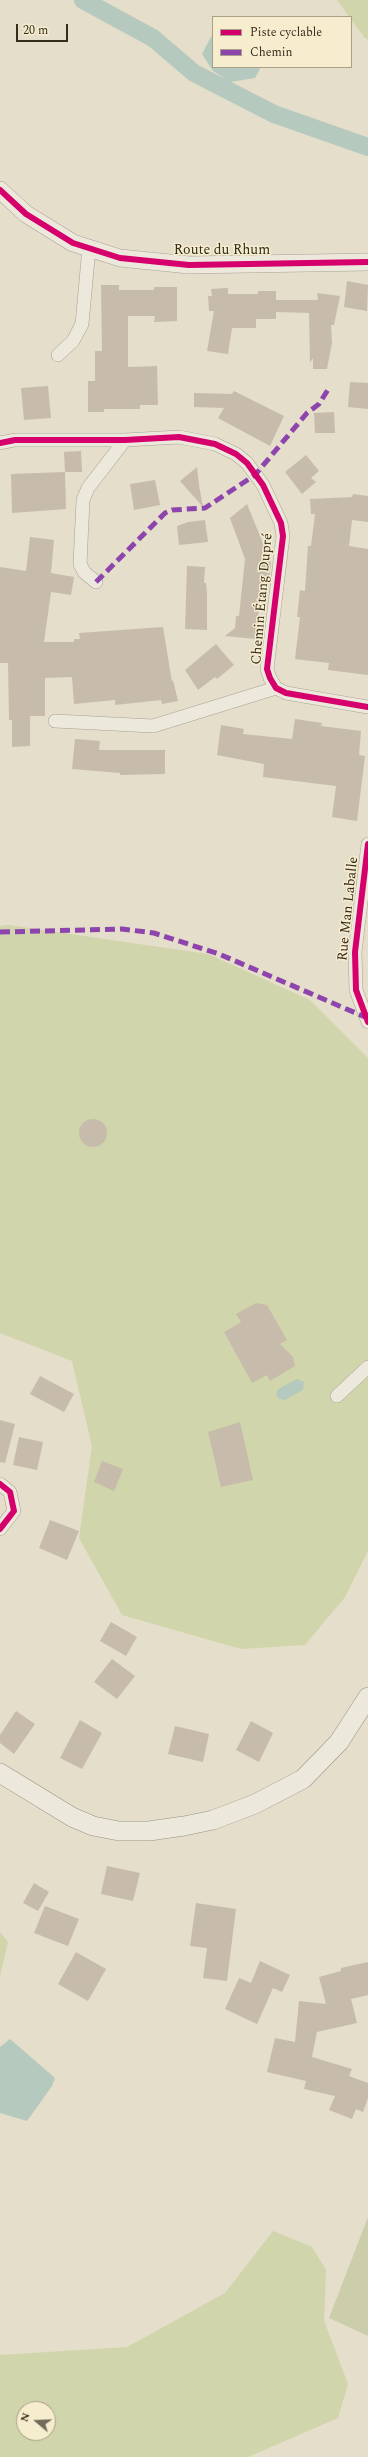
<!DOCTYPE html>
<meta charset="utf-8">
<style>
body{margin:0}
#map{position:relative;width:368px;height:2457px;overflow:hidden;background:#e4deca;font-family:Spectral,serif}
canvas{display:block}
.legend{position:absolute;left:212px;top:16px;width:140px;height:52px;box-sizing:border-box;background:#f6edce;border:1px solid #aa9f87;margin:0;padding:5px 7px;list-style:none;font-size:12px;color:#372b1c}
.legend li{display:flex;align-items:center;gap:8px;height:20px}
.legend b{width:20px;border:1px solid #aa9f87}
.north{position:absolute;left:16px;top:2401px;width:40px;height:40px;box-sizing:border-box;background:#f6edce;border:1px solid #aa9f87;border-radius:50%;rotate:289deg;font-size:11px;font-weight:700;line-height:16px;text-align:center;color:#372b1c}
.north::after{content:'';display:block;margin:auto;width:14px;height:18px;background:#746a59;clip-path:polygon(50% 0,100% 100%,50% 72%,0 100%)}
.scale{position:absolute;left:16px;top:24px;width:52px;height:18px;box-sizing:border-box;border:2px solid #372b1c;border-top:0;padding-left:5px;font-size:12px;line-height:14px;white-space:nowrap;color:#372b1c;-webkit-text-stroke:3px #f6edce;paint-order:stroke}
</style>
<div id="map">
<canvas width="368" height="2457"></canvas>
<ul class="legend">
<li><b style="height:5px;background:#d6006c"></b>Piste cyclable</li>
<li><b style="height:5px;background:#8e44ad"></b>Chemin</li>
</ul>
<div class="north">N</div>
<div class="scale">20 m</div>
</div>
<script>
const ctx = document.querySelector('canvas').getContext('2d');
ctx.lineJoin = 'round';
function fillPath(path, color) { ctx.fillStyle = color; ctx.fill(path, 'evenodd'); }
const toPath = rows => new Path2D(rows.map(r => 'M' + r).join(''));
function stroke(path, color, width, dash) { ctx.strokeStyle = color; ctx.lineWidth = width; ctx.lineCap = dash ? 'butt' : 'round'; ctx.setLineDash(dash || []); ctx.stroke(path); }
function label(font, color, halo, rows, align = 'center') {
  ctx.font = font + ' Spectral,serif'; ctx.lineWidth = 3; ctx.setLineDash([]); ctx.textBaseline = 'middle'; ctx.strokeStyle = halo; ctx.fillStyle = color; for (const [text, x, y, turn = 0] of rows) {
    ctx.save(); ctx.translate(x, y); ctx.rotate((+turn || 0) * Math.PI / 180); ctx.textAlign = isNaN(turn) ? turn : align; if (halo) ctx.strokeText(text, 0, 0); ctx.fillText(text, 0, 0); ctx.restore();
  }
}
const green = toPath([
 [337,0,368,0,368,40,364,37],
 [8,925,208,954,310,1000,368,1058,368,1551,345,1597,305,1645,241,1649,122,1615,79,1538,92,1446,72,1361,0,1333,0,926],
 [0,1932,8,1942,0,1976],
 [273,2231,312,2247,326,2270,324,2321,348,2384,338,2418,248,2457,0,2457,0,2355,127,2347,225,2293],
 [24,2409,48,2409,48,2433,24,2433]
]);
const cemetery = toPath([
 [368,2217,368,2336,329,2318]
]);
const water = toPath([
 [213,33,213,67,261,67,255,78,230,82,213,71,202,54],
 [297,1379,304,1382,303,1390,285,1400,279,1399,276,1394,278,1389],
 [10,2039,55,2078,52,2086,27,2121,0,2113,0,2047]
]);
const canal = toPath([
 [83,0,153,38,194,73,274,114,368,147]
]);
const building = toPath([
 [347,281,368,285,367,311,344,307],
 [101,285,119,285,119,290,154,290,154,287,177,287,177,321,154,322,155,316,128,316,128,367,157,366,158,405,140,405,140,409,104,409,104,412,88,412,88,381,95,381,95,351,102,351],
 [228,288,228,294,258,294,258,291,276,291,276,300,318,300,317,293,340,296,334,325,331,325,332,343,327,369,313,369,313,358,310,363,309,313,276,312,276,319,256,319,256,328,232,328,228,354,207,351,214,311,209,311,208,296,212,296,211,289],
 [350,382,368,383,368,409,348,407],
 [48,386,51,418,24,420,21,388],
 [234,391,284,416,270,446,218,418,224,408,194,407,194,393,232,394],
 [334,412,335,433,315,433,314,413],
 [81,451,82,472,65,472,66,509,12,513,11,474,65,472,64,452],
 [306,455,319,471,311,478,316,482,302,494,285,472],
 [197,467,199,485,203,507,180,481],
 [155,480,160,505,134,510,130,484],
 [353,494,368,496,368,522,352,520,349,546,368,549,368,675,328,670,329,663,295,659,300,617,297,617,300,590,305,591,308,546,311,546,315,514,311,514,310,499,352,497],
 [247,504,271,563,266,606,259,605,256,639,225,636,235,628,236,616,239,616,245,559,230,518],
 [205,520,208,542,179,545,177,526,188,522],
 [30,537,54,540,51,573,74,577,71,595,51,592,44,642,74,642,74,639,80,639,79,633,163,627,172,682,173,680,178,701,162,704,161,700,115,705,115,700,74,704,72,677,45,678,45,716,30,716,30,746,12,747,12,720,9,720,8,663,0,663,0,567,26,571],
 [187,566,205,567,204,583,206,583,207,593,207,630,185,629],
 [216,644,234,665,217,679,215,677,198,690,185,670],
 [295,719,322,723,321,726,361,731,359,755,365,756,357,821,332,817,336,786,263,777,264,764,217,755,221,725,244,729,243,734,292,739],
 [75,739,100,741,99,750,165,750,165,774,120,775,120,773,72,769],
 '79 1133a14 14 0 1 1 28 0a14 14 0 1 1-28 0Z',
 [256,1303,267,1305,287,1340,280,1344,293,1357,295,1366,270,1381,267,1375,252,1383,224,1332,241,1322,236,1314],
 [40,1376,74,1394,64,1412,30,1394],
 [0,1420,15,1424,5,1463,0,1462],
 [240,1422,253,1480,221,1487,208,1432],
 [19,1437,43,1442,37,1470,13,1465],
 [102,1461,123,1469,114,1491,94,1482],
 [50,1520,79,1531,67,1560,39,1548],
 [111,1622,137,1637,126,1656,100,1641],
 [112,1659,135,1676,117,1699,94,1682],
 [16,1711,35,1724,14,1754,0,1743,0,1735],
 [80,1720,102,1733,82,1769,60,1758],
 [251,1721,273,1733,259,1762,236,1750],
 [175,1726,209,1734,203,1762,168,1754],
 [107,1866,140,1873,133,1901,101,1894],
 [34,1883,49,1892,38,1911,23,1903],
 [196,1903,236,1909,227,1981,203,1978,207,1948,190,1946],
 [45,1906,79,1919,68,1946,34,1933],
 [76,1952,106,1969,88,2001,58,1984],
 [260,1961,290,1975,282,1992,273,1988,257,2024,225,2009,239,1978,251,1983],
 [368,1962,368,1995,351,1999,357,2023,317,2032,312,2057,352,2069,349,2076,368,2083,368,2098,363,2112,356,2109,352,2119,329,2110,335,2096,304,2089,306,2081,267,2072,275,2038,295,2042,299,2001,326,2004,319,1977,341,1971,341,1968]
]);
const minor = toPath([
 [58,355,73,341,82,324,89,248],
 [0,443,15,440,125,440,179,437,215,444,236,454,247,463,263,485,281,523,283,536,267,669,270,678,276,688,286,693,368,707],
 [96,582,84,572,80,564,83,500,88,488,125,440],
 [55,721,153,726,276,688],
 [368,844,355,952,356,990,368,1022],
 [337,1396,368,1367],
 [0,1484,10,1492,14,1511,0,1529]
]);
const tertiary = toPath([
 [0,190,26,214,73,243,120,258,189,265,368,262]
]);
const secondary = toPath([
 [0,1773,72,1817,93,1826,119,1831,149,1831,184,1826,213,1820,255,1804,303,1779,339,1742,368,1697]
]);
const quiet = toPath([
 [96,582,165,513,172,510,205,508,255,475,307,413,319,404,329,388],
 [0,932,122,929,154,933,219,954,365,1017]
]);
const cycleway = toPath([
 [0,190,26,214,73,243,120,258,189,265,368,262],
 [0,443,15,440,125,440,179,437,215,444,236,454,247,463,263,485,281,523,283,536,267,669,270,678,276,688,286,693,368,707],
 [368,844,355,952,356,990,368,1022],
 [0,1484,10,1492,14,1511,0,1529]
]);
const streetNames = [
 ["Route du Rhum",222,251],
 ["Chemin Étang Dupré",263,599,-85],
 ["Rue Man Laballe",349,909,-84]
];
fillPath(green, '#d1d5ab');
fillPath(cemetery, '#ccceab');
fillPath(water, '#b6c9be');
stroke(canal, '#b6c9be', 18);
fillPath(building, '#c7bcab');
stroke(minor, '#a9a294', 14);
stroke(tertiary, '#a9a294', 18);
stroke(secondary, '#989283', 20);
stroke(minor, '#ece8dc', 13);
stroke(tertiary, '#ece8dc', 17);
stroke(secondary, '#ece8dc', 19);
stroke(quiet, '#8e44ad', 5, [10, 5]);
stroke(cycleway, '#d6006c', 6);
label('14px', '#372b1c', '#f6edce', streetNames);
</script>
